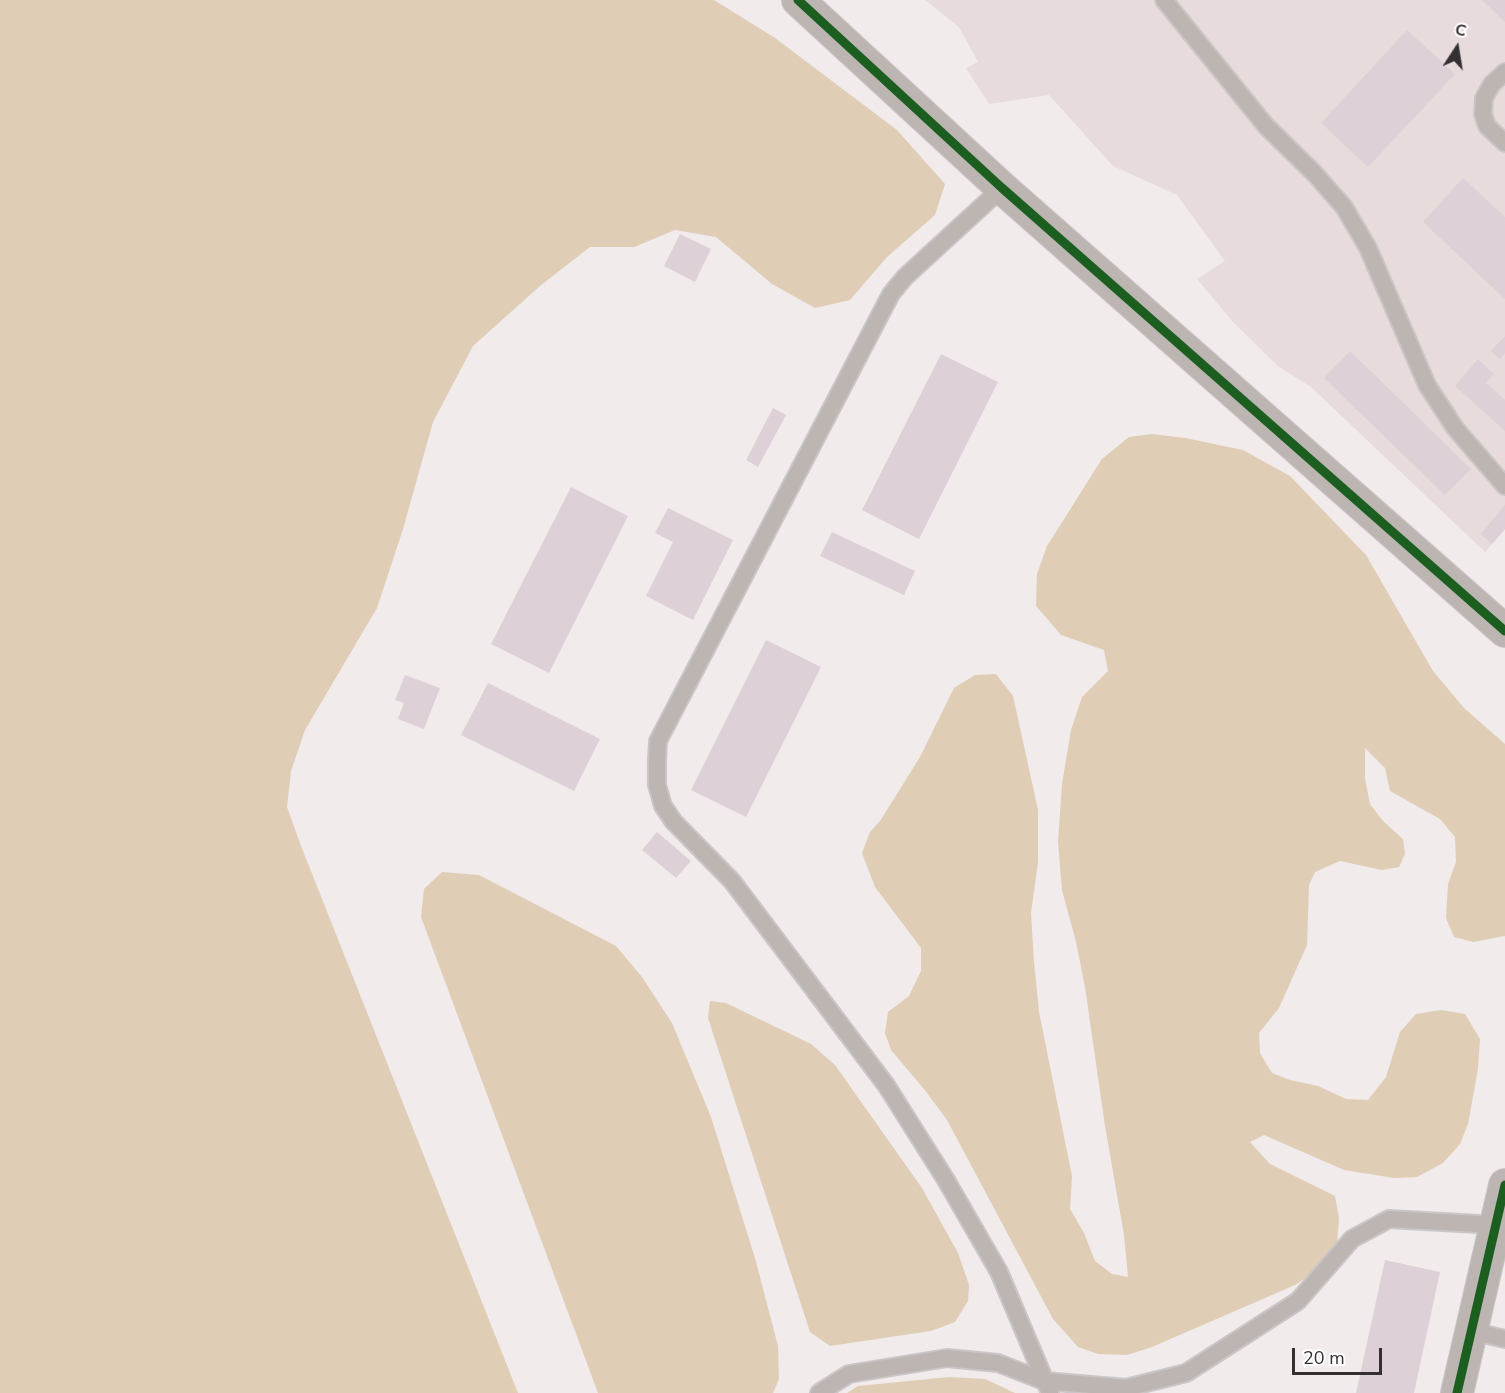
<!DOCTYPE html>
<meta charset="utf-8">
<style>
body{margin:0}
#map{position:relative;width:1505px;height:1393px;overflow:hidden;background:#f1ebec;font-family:"Nunito Sans",sans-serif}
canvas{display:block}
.north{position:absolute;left:1427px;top:18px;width:60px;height:60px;-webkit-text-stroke:4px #fff;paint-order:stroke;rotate:12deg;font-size:16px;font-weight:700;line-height:24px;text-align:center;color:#343031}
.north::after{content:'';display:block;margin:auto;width:21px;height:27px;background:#343031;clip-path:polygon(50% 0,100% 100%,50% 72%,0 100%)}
.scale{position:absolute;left:1292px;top:1348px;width:90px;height:27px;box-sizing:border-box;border:3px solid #343031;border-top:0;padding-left:8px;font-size:18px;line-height:21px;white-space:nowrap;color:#343031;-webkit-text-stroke:4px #fff;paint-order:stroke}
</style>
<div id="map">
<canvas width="1505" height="1393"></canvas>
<div class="north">С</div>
<div class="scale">20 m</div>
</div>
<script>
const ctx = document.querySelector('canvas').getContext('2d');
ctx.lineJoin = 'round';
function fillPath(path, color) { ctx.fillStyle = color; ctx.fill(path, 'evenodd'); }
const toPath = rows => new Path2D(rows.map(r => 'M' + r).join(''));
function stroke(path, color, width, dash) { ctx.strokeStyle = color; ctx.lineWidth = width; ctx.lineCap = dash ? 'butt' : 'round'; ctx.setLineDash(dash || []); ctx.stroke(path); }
const built = toPath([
 [925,0,1505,0,1505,529,1485,552,1311,387,1279,367,1233,322,1197,279,1225,261,1177,195,1113,166,1049,95,989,104,966,68,978,62,959,27]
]);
const forest = toPath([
 [0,0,714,0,775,38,897,130,945,184,935,215,887,257,850,300,815,308,772,284,716,237,675,230,634,247,590,247,540,286,473,346,433,422,403,529,377,608,305,730,291,771,287,807,301,846,518,1393,0,1393],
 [1152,434,1185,438,1243,450,1290,476,1366,555,1433,671,1464,708,1505,744,1505,936,1473,942,1454,937,1446,918,1448,884,1456,862,1455,837,1440,819,1390,791,1385,768,1365,748,1365,779,1370,804,1383,821,1403,839,1405,854,1399,867,1382,870,1340,861,1315,872,1309,885,1307,945,1279,1008,1259,1033,1260,1053,1272,1073,1290,1080,1318,1086,1346,1099,1368,1100,1386,1077,1400,1032,1416,1014,1441,1010,1465,1014,1480,1039,1478,1069,1468,1124,1460,1144,1443,1163,1417,1177,1394,1178,1344,1170,1264,1135,1250,1142,1270,1164,1335,1196,1339,1218,1337,1246,1327,1264,1295,1285,1152,1347,1127,1355,1098,1354,1078,1347,1053,1319,947,1120,924,1089,891,1050,885,1033,888,1012,909,996,921,971,921,948,875,887,862,853,870,832,880,821,920,757,954,688,975,675,996,674,1013,696,1038,810,1038,862,1031,913,1034,962,1039,1012,1072,1176,1070,1209,1084,1233,1095,1261,1112,1274,1128,1277,1124,1235,1105,1126,1085,987,1076,942,1062,890,1058,842,1062,784,1071,730,1082,697,1108,671,1104,650,1061,635,1036,606,1037,574,1047,546,1102,459,1129,437],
 [442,872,479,875,616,946,642,977,672,1023,711,1117,755,1258,778,1346,779,1379,773,1393,598,1393,421,917,424,889],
 [710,1001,726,1003,811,1044,835,1065,922,1188,958,1253,969,1285,968,1301,955,1322,931,1331,830,1346,810,1332,708,1018],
 [949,1377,985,1379,1015,1393,847,1393,858,1386]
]);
const building = toPath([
 [1482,0,1505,0,1505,22],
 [1407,30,1455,74,1368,167,1321,123],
 [1463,178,1505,217,1505,299,1423,222],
 [680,234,711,249,695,282,664,266],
 [1505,336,1505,353,1500,359,1491,351],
 [1350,351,1471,469,1445,495,1324,378],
 [941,354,998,382,919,539,862,510],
 [1478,359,1494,374,1486,383,1505,400,1505,431,1455,386],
 [773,408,786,415,758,467,746,460],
 [571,487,628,516,549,673,491,644],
 [1505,505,1505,529,1492,544,1481,534],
 [668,508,733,540,693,620,646,596,673,542,655,533],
 [832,532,915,571,904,595,820,556],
 [766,640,821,667,746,817,691,790],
 [405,675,440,688,424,729,398,719,404,703,395,700],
 [488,683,600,739,574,791,461,735],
 [657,832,691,861,676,878,642,850],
 [1385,1260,1440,1272,1414,1393,1356,1393]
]);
const service = toPath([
 [1164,0,1266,126,1314,173,1344,207,1368,248,1427,385,1455,428,1505,486],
 [1505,72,1492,84,1484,98,1483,114,1487,126,1505,143],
 [1002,188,905,277,891,294,658,741,657,761,657,785,663,806,674,822,732,881,886,1085,946,1180,999,1272,1050,1393],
 [1471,1331,1505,1339],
 [819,1393,849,1374,947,1358,998,1363,1044,1381,1126,1388,1186,1373,1298,1301,1352,1239,1389,1219,1496,1225]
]);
const minor = toPath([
 [798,0,1002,188,1505,631],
 [1457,1393,1505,1185]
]);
const cycleway = toPath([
 [798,0,1002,188,1505,631],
 [1457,1393,1505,1185]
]);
fillPath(built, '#e8dbdc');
fillPath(forest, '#dfcdb6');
fillPath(building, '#ddd1d7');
stroke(service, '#cac6c7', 20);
stroke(minor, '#cac6c7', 34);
stroke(service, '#bcb5b1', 16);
stroke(minor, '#bcb5b1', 32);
stroke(cycleway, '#1b5e20', 9);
</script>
